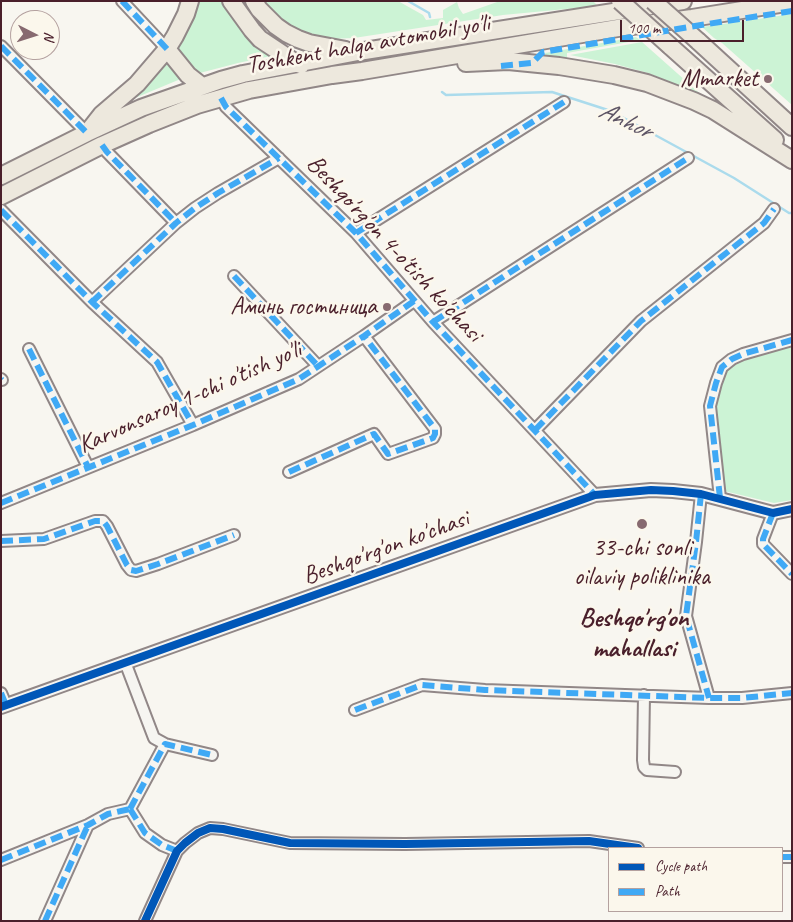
<!DOCTYPE html>
<meta charset="utf-8">
<style>
body{margin:0}
#map{position:relative;width:793px;height:922px;overflow:hidden;background:#f8f6f0;font-family:Caveat,sans-serif}
canvas{display:block}
.frame{position:absolute;inset:0;border:2px solid #4a1f2b;pointer-events:none}
.legend{position:absolute;left:608px;top:847px;width:175px;height:65px;box-sizing:border-box;background:#fbf7ec;border:1px solid #b4a19f;margin:0;padding:6px 9px;list-style:none;font-size:15px;color:#4a1f2b}
.legend li{display:flex;align-items:center;gap:10px;height:25px}
.legend b{width:25px;border:1px solid #b4a19f}
.north{position:absolute;left:10px;top:10px;width:50px;height:50px;box-sizing:border-box;background:#fbf7ec;border:1px solid #b4a19f;border-radius:50%;rotate:95deg;font-size:14px;font-weight:700;line-height:20px;text-align:center;color:#4a1f2b}
.north::after{content:'';display:block;margin:auto;width:18px;height:22px;background:#876a70;clip-path:polygon(50% 0,100% 100%,50% 72%,0 100%)}
.scale{position:absolute;left:620px;top:20px;width:124px;height:22px;box-sizing:border-box;border:2px solid #4a1f2b;border-top:0;padding-left:6px;font-size:15px;line-height:18px;white-space:nowrap;color:#4a1f2b;-webkit-text-stroke:4px #fbf7ec;paint-order:stroke}
</style>
<div id="map">
<canvas width="793" height="922"></canvas>
<div class="frame"></div>
<ul class="legend">
<li><b style="height:6px;background:#0057b8"></b>Cycle path</li>
<li><b style="height:6px;background:#3fa9f5"></b>Path</li>
</ul>
<div class="north">N</div>
<div class="scale">100 m</div>
</div>
<script>
const ctx = document.querySelector('canvas').getContext('2d');
ctx.lineJoin = 'round';
function fillPath(path, color) { ctx.fillStyle = color; ctx.fill(path, 'evenodd'); }
const toPath = rows => new Path2D(rows.map(r => 'M' + r).join(''));
function stroke(path, color, width, dash) { ctx.strokeStyle = color; ctx.lineWidth = width; ctx.lineCap = dash ? 'butt' : 'round'; ctx.setLineDash(dash || []); ctx.stroke(path); }
function label(font, color, halo, rows, align = 'center') {
  ctx.font = font + ' Caveat,sans-serif'; ctx.lineWidth = 5; ctx.setLineDash([]); ctx.textBaseline = 'middle'; ctx.strokeStyle = halo; ctx.fillStyle = color; for (const [text, x, y, turn = 0] of rows) {
    ctx.save(); ctx.translate(x, y); ctx.rotate((+turn || 0) * Math.PI / 180); ctx.textAlign = isNaN(turn) ? turn : align; if (halo) ctx.strokeText(text, 0, 0); ctx.fillText(text, 0, 0); ctx.restore();
  }
}
const green = toPath([
 [198,1,221,1,235,23,254,45,271,56,238,63,196,74,187,67,176,47,195,11],
 [265,1,398,1,423,15,426,20,443,18,443,10,457,2,459,8,463,14,500,1,593,1,598,6,503,15,354,38,328,39,316,37,303,33,293,27,274,12],
 [792,14,792,105,722,43,714,38,702,27],
 [636,37,640,40,567,53,567,60,546,57,545,53],
 [642,42,695,89,706,99,689,92,687,89,648,73,615,64,570,55],
 [167,60,183,78,123,103],
 [792,345,792,500,774,503,724,491,722,467,714,406,717,391,732,362,773,348]
]);
const stream = toPath([
 [408,1,429,13,430,17],
 [442,92,446,95,552,92,611,111,734,178,789,213,792,213]
]);
const minor = toPath([
 [122,1,167,49],
 [1,46,87,133],
 [221,98,226,107,356,233,433,322,595,495],
 [102,145,107,152,176,223],
 [1,210,92,302,157,362,193,425],
 [356,233,564,102],
 [234,276,318,366],
 [92,302,176,223,195,208,218,193,279,158],
 [433,322,688,158],
 [29,349,88,467],
 [1,379,2,380],
 [535,430,641,321,764,223,774,209],
 [289,472,374,434,388,454,433,438,435,434,435,429,364,336],
 [701,494,696,542,686,616,709,698],
 [720,498,710,406,716,383,722,367,732,359,743,354,792,340],
 [1,503,193,425,299,379,364,336,414,301],
 [773,513,763,539,763,544,792,574],
 [1,541,44,539,95,521,103,521,107,526,127,565,131,570,136,571,158,564,234,535],
 [125,662,154,738,165,744,212,755],
 [1,693,6,705],
 [644,695,643,760,644,767,647,770,675,772],
 [355,710,422,685,485,690,709,698,742,698,792,693],
 [130,809,165,744],
 [130,809,145,833,162,845,177,851],
 [782,857,792,857],
 [1,860,88,825,108,814,130,809],
 [45,921,88,825],
 [145,921,177,851,185,843,198,833,210,828,223,829,290,843,405,844,589,841,638,848]
]);
const tertiary = toPath([
 [1,707,595,495,651,490,673,491,701,494,773,513,792,509]
]);
const trunk = toPath([
 [231,1,252,30,260,39,296,63,301,65],
 [254,1,259,9,276,26,286,33,298,39,309,43,346,50],
 [698,41,792,127],
 [670,46,775,140],
 [167,49,188,75,202,86],
 [466,63,508,61,559,66,614,75,647,83,694,101,713,110,792,160],
 [91,128,102,114,137,84,167,49,175,36,186,14,190,1],
 [1,176,87,133,141,108,221,80,243,74,358,52,683,1],
 [1,196,102,145,149,124,197,105,249,90,332,75,362,71,624,27,692,18,792,2]
]);
const trunkBridge = toPath([
 [620,1,670,46],
 [653,1,698,41]
]);
const quiet = toPath([
 [122,1,167,49],
 [1,46,87,133],
 [501,66,532,63,543,52,701,25,792,11],
 [221,98,226,107,356,233,433,322,595,495],
 [102,145,107,152,176,223],
 [1,210,92,302,157,362,193,425],
 [356,233,564,102],
 [234,276,318,366],
 [92,302,176,223,195,208,218,193,279,158],
 [433,322,688,158],
 [29,349,88,467],
 [1,379,2,380],
 [535,430,641,321,764,223,774,209],
 [289,472,374,434,388,454,433,438,435,434,435,429,364,336],
 [701,494,696,542,686,616,709,698],
 [720,498,710,406,716,383,722,367,732,359,743,354,792,340],
 [1,503,193,425,299,379,364,336,414,301],
 [773,513,763,539,763,544,792,574],
 [1,541,44,539,95,521,103,521,107,526,127,565,131,570,136,571,158,564,234,535],
 [1,693,6,705],
 [355,710,422,685,485,690,709,698,742,698,792,693],
 [130,809,165,744,212,755],
 [130,809,145,833,162,845,177,851],
 [782,857,792,857],
 [1,860,88,825,108,814,130,809],
 [45,921,88,825]
]);
const cycleway = toPath([
 [1,707,595,495,651,490,673,491,701,494,773,513,792,509],
 [145,921,177,851,185,843,198,833,210,828,223,829,290,843,405,844,589,841,638,848]
]);
const markers = [
 [768,79,5,"#876a70"],
 [387,307,5,"#876a70"],
 [642,524,6,"#876a70"]
];
const streetNames = [
 ["Toshkent halqa avtomobil yo'li",368,45,-10],
 ["Beshqo'rg'on 4-o'tish ko'chasi",394,249,47],
 ["Karvonsaroy 1-chi o'tish yo'li",190,398,-24],
 ["Beshqo'rg'on ko'chasi",386,548,-20]
];
const poiNames = [
 ["Mmarket",758,79],
 ["Аминь гостиница",377,307],
 ["33-chi sonli",642,548,"center"],
 ["oilaviy poliklinika",642,577,"center"]
];
const waterNames = [
 ["Anhor",625,121,25]
];
const neighbourhoodNames = [
 ["Beshqo'rg'on",634,619],
 ["mahallasi",634,649]
];
fillPath(green, '#ccf3d5');
stroke(stream, '#abdbec', 2.5);
stroke(minor, '#918787', 14);
stroke(tertiary, '#918787', 16);
stroke(trunk, '#918787', 20);
stroke(minor, '#f6f5f1', 10);
stroke(tertiary, '#f6f5f1', 12);
stroke(trunk, '#ede8dd', 16);
stroke(trunkBridge, '#918787', 20, []);
stroke(trunkBridge, '#ede8dd', 16);
stroke(quiet, '#3fa9f5', 6, [12, 6]);
stroke(cycleway, '#0057b8', 8);
for (const [x, y, r, color] of markers) { const dot = new Path2D(); dot.arc(x, y, r, 0, 2 * Math.PI); ctx.fillStyle = color; ctx.fill(dot); stroke(dot, '#fbf7ec', 2); }
label('25px', '#4a1f2b', '#fbf7ec', streetNames);
label('25px', '#4a1f2b', '#fbf7ec', poiNames, 'right');
label('italic 26px', '#5d5465', '#fbf7ec', waterNames);
label('bold 26px', '#4a1f2b', '#fbf7ec', neighbourhoodNames);
</script>
